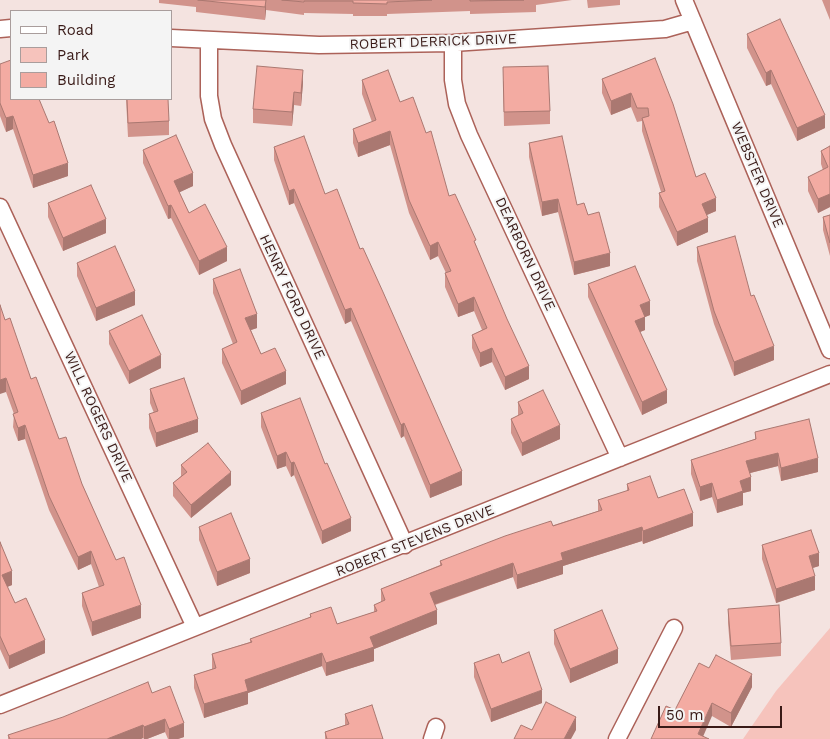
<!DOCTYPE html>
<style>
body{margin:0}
#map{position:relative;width:830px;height:739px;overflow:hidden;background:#f4e3e0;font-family:"Work Sans",sans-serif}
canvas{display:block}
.legend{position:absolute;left:10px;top:10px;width:162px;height:90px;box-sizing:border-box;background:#f4f4f4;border:1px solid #a99d9c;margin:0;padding:6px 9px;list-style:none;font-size:15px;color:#391a17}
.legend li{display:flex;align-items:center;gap:10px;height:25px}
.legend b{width:25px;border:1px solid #a99d9c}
.scale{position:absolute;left:658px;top:706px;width:124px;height:22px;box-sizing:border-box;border:2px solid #391a17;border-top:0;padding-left:6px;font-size:15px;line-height:18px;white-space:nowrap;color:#391a17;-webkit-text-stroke:4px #f4f4f4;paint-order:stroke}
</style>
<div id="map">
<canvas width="830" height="739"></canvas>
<ul class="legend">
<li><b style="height:6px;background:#fff"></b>Road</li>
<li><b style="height:14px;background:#f6c3bc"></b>Park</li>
<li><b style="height:14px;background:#f3aba2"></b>Building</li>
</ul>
<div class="scale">50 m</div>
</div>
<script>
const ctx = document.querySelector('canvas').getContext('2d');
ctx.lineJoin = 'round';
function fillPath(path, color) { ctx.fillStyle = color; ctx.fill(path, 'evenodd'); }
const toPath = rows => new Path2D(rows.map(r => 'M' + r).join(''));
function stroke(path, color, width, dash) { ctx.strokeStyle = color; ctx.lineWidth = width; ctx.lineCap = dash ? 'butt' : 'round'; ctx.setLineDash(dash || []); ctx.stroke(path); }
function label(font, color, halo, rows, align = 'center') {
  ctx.font = font + ' "Work Sans",sans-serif'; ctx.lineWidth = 4; ctx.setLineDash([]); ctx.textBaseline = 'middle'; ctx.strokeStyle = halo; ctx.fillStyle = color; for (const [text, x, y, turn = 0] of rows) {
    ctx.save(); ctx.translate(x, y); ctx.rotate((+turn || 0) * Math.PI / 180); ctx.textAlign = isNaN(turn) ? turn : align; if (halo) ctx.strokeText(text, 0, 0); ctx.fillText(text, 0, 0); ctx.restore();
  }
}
const green = toPath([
 [830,628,830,739,743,739,776,691]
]);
const minor = toPath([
 [684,0,830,350],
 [0,29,11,28],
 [171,38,319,45,453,43,665,29,693,21],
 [209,40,209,96,213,119,223,145,405,545],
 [453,43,453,80,457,104,469,135,620,458],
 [0,207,195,627],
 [0,705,830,374],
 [432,739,436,727],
 [617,739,674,628]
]);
const wall = toPath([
 [159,0,572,0,536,5,536,12,470,14,470,11,387,14,387,16,353,16,353,14,304,13,304,15,266,10,265,20,196,12,196,7,159,3],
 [587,0,620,0,620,5,588,8],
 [822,0,830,0,830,20],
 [747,34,825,128,797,141,771,84,766,86,747,48],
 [655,58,696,177,716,211,707,215,708,232,677,246,659,207,659,193,661,192,642,131,642,121,637,122,631,107,611,115,602,93,602,79],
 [0,64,68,176,33,188,13,129,6,132,0,116],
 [362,80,400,102,449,196,476,245,529,379,505,390,492,362,480,367,472,348,472,335,482,330,474,311,458,317,445,287,445,273,446,273,438,256,430,260,409,213,390,145,358,157,353,143,353,129,372,122,362,94],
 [503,81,550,111,550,124,504,126],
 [303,83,301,106,294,105,292,126,253,123,253,109],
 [126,99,169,121,169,135,128,137],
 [529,143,577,205,588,215,610,266,574,275,558,212,542,216,529,157],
 [830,146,830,207,818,213,808,191,808,177,823,170,821,164,821,151],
 [274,147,325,194,360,249,462,485,430,498,404,436,401,438,351,321,345,324,294,203,289,205,274,160],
 [143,150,193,186,179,192,189,213,227,261,199,275,171,218,168,219,143,163],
 [48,203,106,233,63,251,48,217],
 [830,215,830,256,823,230,823,217],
 [697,247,751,296,774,360,734,376,714,324,697,261],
 [77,263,135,305,96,321,77,276],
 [213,279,257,328,251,330,261,354,286,384,241,405,222,363,222,349,233,344,213,293],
 [588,284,650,315,645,317,645,330,640,332,667,403,642,415,588,297],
 [5,320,31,379,59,439,82,484,141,618,92,636,82,606,82,593,99,587,91,564,78,570,49,510,25,439,18,441,13,427,14,414,6,392],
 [109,331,161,368,129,384,109,344],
 [150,389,198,432,156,447,149,428,149,414,154,413,150,403],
 [518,402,560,439,522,456,511,433,511,419,518,416],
 [261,413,351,531,322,544,294,475,291,477,286,466,277,469,261,427],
 [755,432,818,472,781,481,778,466,750,473,751,491,743,493,743,505,717,513,712,497,700,501,691,474,691,460,755,439],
 [181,465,231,485,191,518,173,496,173,483,181,476],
 [627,484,658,498,693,526,643,544,642,541,563,566,563,574,517,589,513,577,435,605,437,624,374,649,374,661,326,676,322,666,248,693,248,704,204,718,194,688,194,675,212,669,212,654,250,642,250,639,310,617,310,614,337,624,374,612,374,605,381,602,381,589,440,565,440,561,598,511,598,500,627,491],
 [199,527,250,573,217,586,199,540],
 [0,542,12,585,7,587,15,603,45,653,9,669,0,649],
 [762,545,819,566,813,568,815,590,776,603,762,559],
 [728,609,781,643,781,656,731,660,728,623],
 [554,630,618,663,570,683,554,644],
 [474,663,502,663,542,703,491,722,474,677],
 [709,668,752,687,731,727,712,716,675,710],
 [152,693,184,737,178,739,168,739,165,732,147,739,144,739,143,738,141,739,8,739,8,735],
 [345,714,383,739,325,739,325,732,345,725]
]);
const shadedWall = toPath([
 [266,0,266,10,265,20,265,7],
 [303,70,303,83,301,106,301,93],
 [771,70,771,84,766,86,766,73],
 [294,92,294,105,292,126,292,112],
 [631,93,631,107,611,115,611,101],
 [825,115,825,128,797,141,797,128],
 [13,116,13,129,6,132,6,118],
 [390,131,390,145,358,157,358,143],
 [68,163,68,176,33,188,33,175],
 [193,173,193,186,174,195,174,181],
 [294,189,294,203,289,205,289,191],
 [830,194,830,207,818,213,818,199],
 [716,198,716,211,702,217,702,204],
 [558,199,558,212,542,216,542,202],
 [171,205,171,218,168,219,168,206],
 [708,218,708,232,677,246,677,232],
 [106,219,106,233,63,251,63,238],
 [438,242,438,256,430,260,430,246],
 [227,247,227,261,199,275,199,261],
 [610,253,610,266,574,275,574,262],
 [135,291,135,305,96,321,96,308],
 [474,297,474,311,458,317,458,304],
 [650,301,650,315,645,317,645,330,635,334,635,321,640,305],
 [351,308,351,321,345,324,345,310],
 [257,314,257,328,245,332,245,318],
 [774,346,774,360,734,376,734,362],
 [492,348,492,362,480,367,480,353],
 [161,355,161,368,129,384,129,371],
 [529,366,529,379,505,390,505,377],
 [286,371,286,384,241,405,241,391],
 [6,378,6,392,0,394,0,380],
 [667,390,667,403,642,415,642,402],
 [198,419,198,432,156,447,156,433],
 [404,423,404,436,401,438,401,425],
 [25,425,25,439,18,441,18,428],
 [560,425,560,439,522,456,522,443],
 [286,452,286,466,277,469,277,456],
 [778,453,778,466,746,474,746,461],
 [818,458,818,472,781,481,781,468],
 [294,462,294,475,291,477,291,463],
 [462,471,462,485,430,498,430,485],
 [231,472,231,485,191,518,191,505],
 [751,477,751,491,743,493,743,505,717,513,717,500,740,481],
 [712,483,712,497,700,501,700,487],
 [693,513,693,526,643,544,643,531],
 [351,518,351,531,322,544,322,531],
 [642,527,642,541,563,566,563,574,517,589,517,575,561,553],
 [91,551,91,564,78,570,78,557],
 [819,553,819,566,809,569,809,556],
 [250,559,250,573,217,586,217,572],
 [513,563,513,577,430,606,430,593],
 [12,571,12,585,2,589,2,575],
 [815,576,815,590,776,603,776,589],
 [141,605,141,618,92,636,92,622],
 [437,610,437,624,374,649,374,661,326,676,326,663,370,637],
 [45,640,45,653,9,669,9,656],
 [618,649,618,663,570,683,570,669],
 [322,653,322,666,248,693,248,704,204,718,204,704,245,680],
 [752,674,752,687,731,727,731,713],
 [542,690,542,703,491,722,491,709],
 [712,703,712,716,702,739,698,734],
 [576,717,576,730,571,739,564,739],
 [165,719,165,732,147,739,144,739,144,727],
 [184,723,184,737,178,739,169,739,169,729],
 [143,725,143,738,141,739,107,739]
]);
const building = toPath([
 [198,0,266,0,265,7,198,0],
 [282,0,432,0,387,2,387,4,353,3,353,1,304,1,304,2,282,0],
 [470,0,524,0,470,1,470,0],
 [780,19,825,115,797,128,771,70,766,73,747,34,780,19],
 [655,58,673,104,696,177,705,173,716,198,702,204,708,218,677,232,659,193,665,191,642,118,649,116,648,108,637,108,631,93,611,101,602,79,655,58],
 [11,60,11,99,39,99,49,123,54,121,68,163,33,175,13,116,6,118,0,103,0,64,11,60],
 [257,66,303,70,301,93,294,92,292,112,253,109,257,66],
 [548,66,550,111,504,112,503,67,548,66],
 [388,70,400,102,413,97,426,133,431,131,449,196,455,194,476,240,474,241,507,319,529,366,505,377,492,348,480,353,472,335,487,328,474,297,458,304,445,273,451,271,438,242,430,246,409,200,390,131,358,143,353,129,376,120,362,80,388,70],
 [127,99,168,99,169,121,128,123,127,99],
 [176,135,193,173,174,181,189,213,205,204,227,247,199,261,171,205,168,206,143,150,176,135],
 [304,136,325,194,337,189,360,249,363,248,383,292,462,471,430,485,404,423,401,425,351,308,345,310,294,189,289,191,274,147,304,136],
 [562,136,577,205,584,203,588,215,599,212,610,253,574,262,558,199,542,202,529,143,562,136],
 [830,146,830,194,818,199,808,177,828,167,821,151,830,146],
 [91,185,106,219,63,238,48,203,91,185],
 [830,215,830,243,823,217,830,215],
 [735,236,751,296,754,295,774,346,734,362,714,311,697,247,735,236],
 [115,246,135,291,96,308,77,263,115,246],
 [635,266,650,301,640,305,645,317,635,321,667,390,642,402,588,284,635,266],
 [240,269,257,314,245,318,261,354,275,348,286,371,241,391,222,349,237,342,213,279,240,269],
 [0,305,5,320,10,318,31,379,36,377,59,439,66,437,82,484,116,560,124,557,141,605,92,622,82,593,104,585,91,551,78,557,49,496,25,425,18,428,13,414,18,412,6,378,0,380,0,305],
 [142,315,161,355,129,371,109,331,142,315],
 [184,378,198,419,156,433,149,414,158,411,150,389,184,378],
 [543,390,560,425,522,443,511,419,523,413,518,402,543,390],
 [300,398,325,464,327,463,351,518,322,531,294,462,291,463,286,452,277,456,261,413,300,398],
 [809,419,818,458,781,468,778,453,746,461,751,477,740,481,743,491,717,500,712,483,700,487,691,460,756,439,755,432,809,419],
 [208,443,231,472,191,505,173,483,187,472,181,465,208,443],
 [650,476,658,498,684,489,693,513,643,531,642,527,561,553,563,560,517,575,513,563,430,593,437,610,370,637,374,647,326,663,322,653,245,680,248,691,204,704,194,675,216,668,212,654,252,642,250,639,311,617,310,614,331,607,337,624,377,611,374,605,385,600,381,589,442,565,440,561,505,536,551,521,553,526,602,510,598,500,629,490,627,484,650,476],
 [231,513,250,559,217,572,199,527,231,513],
 [811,530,819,553,809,556,815,576,776,589,762,545,811,530],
 [0,542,12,571,2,575,15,603,26,598,45,640,9,656,0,636,0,542],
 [779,605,781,643,731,646,728,609,779,605],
 [602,610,618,649,570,669,554,630,602,610],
 [529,652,542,690,491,709,474,663,499,654,502,663,529,652],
 [716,655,752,674,731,713,712,703,698,734,709,739,651,739,666,706,675,710,699,663,709,668,716,655],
 [148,682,152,693,170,686,184,723,169,729,165,719,144,727,143,725,107,739,10,739,8,735,63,717,148,682],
 [546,702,576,717,564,739,514,739,521,725,532,730,546,702],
 [372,705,383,739,327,739,325,732,349,724,345,714,372,705]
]);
const streetNames = [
 ["ROBERT DERRICK DRIVE",433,42,-2],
 ["WEBSTER DRIVE",757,175,67],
 ["DEARBORN DRIVE",525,254,65],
 ["HENRY FORD DRIVE",292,297,65],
 ["WILL ROGERS DRIVE",98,417,65],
 ["ROBERT STEVENS DRIVE",415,541,-22]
];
fillPath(green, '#f6c3bc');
stroke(minor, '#ac6259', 19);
stroke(minor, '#fff', 16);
fillPath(wall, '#d1938b');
fillPath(shadedWall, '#aa7871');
fillPath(building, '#f3aba2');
stroke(building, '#aa7871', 1);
label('14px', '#391a17', '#f4f4f4', streetNames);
</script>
